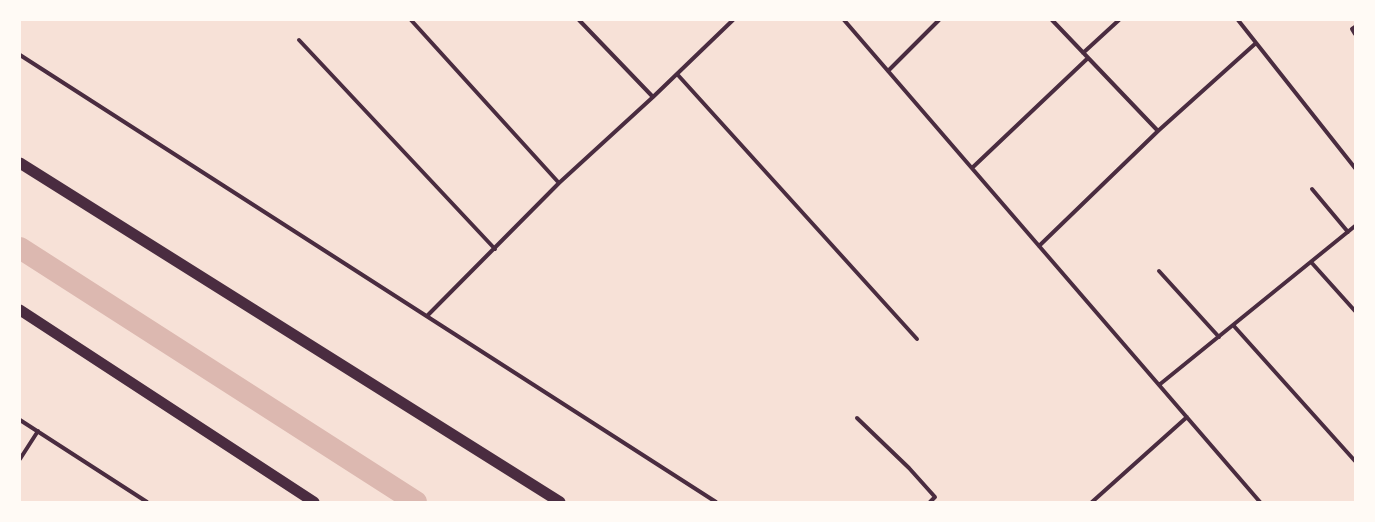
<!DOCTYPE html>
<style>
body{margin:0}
#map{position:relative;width:1375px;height:522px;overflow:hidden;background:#f7e1d7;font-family:"Archivo Narrow",sans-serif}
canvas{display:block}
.frame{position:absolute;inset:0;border:21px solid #fffaf5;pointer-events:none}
</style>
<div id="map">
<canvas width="1375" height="522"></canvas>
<div class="frame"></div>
</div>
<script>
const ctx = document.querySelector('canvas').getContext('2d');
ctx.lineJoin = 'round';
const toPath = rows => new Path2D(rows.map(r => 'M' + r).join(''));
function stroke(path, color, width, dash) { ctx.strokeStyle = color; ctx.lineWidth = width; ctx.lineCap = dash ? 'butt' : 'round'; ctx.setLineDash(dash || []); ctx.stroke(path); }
const canal = toPath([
 [20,248,416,502]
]);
const minor = toPath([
 [411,20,559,183],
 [579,20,653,97],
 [844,20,1260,502],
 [1238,20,1355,168],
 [1355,27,1352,29,1355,34],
 [299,40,495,249],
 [1083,53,1119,20],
 [20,55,716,502],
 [888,71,939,20],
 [677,74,917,339],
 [1158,131,1256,43],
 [972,168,1088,58],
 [1312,189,1348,232],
 [1039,246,1158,131,1052,20],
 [1311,262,1355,311],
 [1159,271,1219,337],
 [427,316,559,183,653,97,733,20],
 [1233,325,1355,461],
 [1159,385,1355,226],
 [857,418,909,468,935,497,930,502],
 [20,420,147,502],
 [20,459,38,431],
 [1092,502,1187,417]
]);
const trunk = toPath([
 [20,163,560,502],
 [20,310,314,502]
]);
stroke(canal, '#dcb8b0', 22);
stroke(minor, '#4a2c40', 4);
stroke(trunk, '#4a2c40', 11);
</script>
